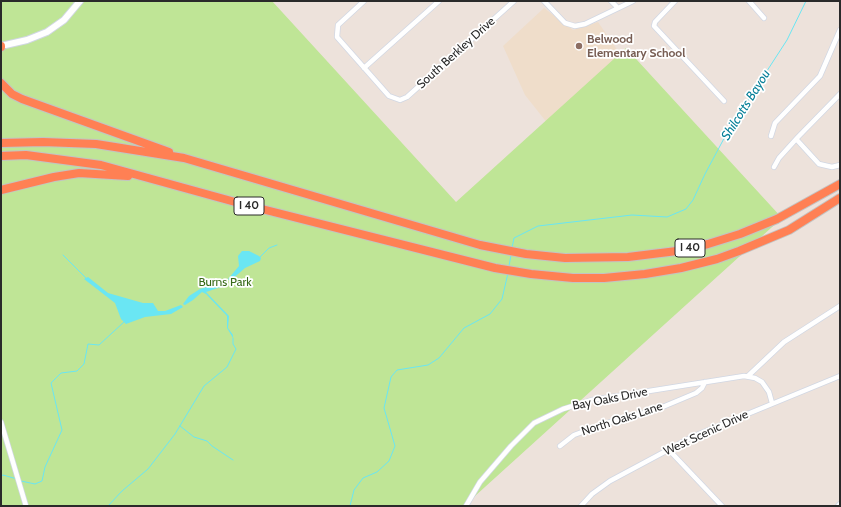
<!DOCTYPE html>
<style>
body{margin:0}
#map{position:relative;width:841px;height:507px;overflow:hidden;background:#ede2db;font-family:Cabin,sans-serif}
canvas{display:block}
.frame{position:absolute;inset:0;border:2px solid #2a2a2a;pointer-events:none}
</style>
<div id="map">
<canvas width="841" height="507"></canvas>
<div class="frame"></div>
</div>
<script>
const ctx = document.querySelector('canvas').getContext('2d');
ctx.lineJoin = 'round';
function fillPath(path, color) { ctx.fillStyle = color; ctx.fill(path, 'evenodd'); }
const toPath = rows => new Path2D(rows.map(r => 'M' + r).join(''));
function stroke(path, color, width, dash) { ctx.strokeStyle = color; ctx.lineWidth = width; ctx.lineCap = dash ? 'butt' : 'round'; ctx.setLineDash(dash || []); ctx.stroke(path); }
function label(font, color, halo, rows, align = 'center') {
  ctx.font = font + ' Cabin,sans-serif'; ctx.lineWidth = 3.5; ctx.setLineDash([]); ctx.textBaseline = 'middle'; ctx.strokeStyle = halo; ctx.fillStyle = color; for (const [text, x, y, turn = 0] of rows) {
    ctx.save(); ctx.translate(x, y); ctx.rotate((+turn || 0) * Math.PI / 180); ctx.textAlign = isNaN(turn) ? turn : align; if (halo) ctx.strokeText(text, 0, 0); ctx.fillText(text, 0, 0); ctx.restore();
  }
}
const education = toPath([
 [544,8,573,30,598,22,625,61,548,124,525,95,503,46]
]);
const green = toPath([
 [1,1,272,1,456,202,626,48,782,218,464,506,1,506]
]);
const water = toPath([
 [242,251,249,251,259,256,261,258,260,261,245,268,230,281,228,279,239,266,238,256],
 [88,277,108,293,143,303,153,303,158,311,165,311,181,305,183,307,171,314,145,317,126,324,121,319,115,303,84,279],
 [226,281,227,285,206,292,229,316,228,328,233,335,233,338,227,328,227,316,206,294,202,292,193,300,185,305,183,304,189,296,200,289]
]);
const stream = toPath([
 [512,248,514,238,538,226,632,215,667,217,686,209,693,200,705,174,728,131,787,40,806,1],
 [63,255,86,278],
 [260,257,269,248,277,245],
 [509,266,511,255],
 [180,426,194,437,207,441,212,446,233,460],
 [1,476,3,475,17,479],
 [21,481,35,484,42,481,45,467,62,430,51,383,61,373,77,371,84,364,88,344,99,345,124,322],
 [108,506,122,491,148,469,175,434,204,386,227,367,236,349,233,344,233,338],
 [350,506,354,490,363,478,377,472,389,461,395,446,384,408,391,377,397,370,428,365,439,358,464,328,490,314,502,299,508,273]
]);
const street = toPath([
 [364,1,338,25,337,37,389,96,400,100,407,97,514,1],
 [544,1,565,23,575,26,585,24,633,1],
 [611,1,618,8],
 [675,1,655,22,654,26,724,101],
 [749,1,764,18],
 [364,68,439,1],
 [771,136,775,123,820,76,840,30],
 [797,140,819,164,832,167,840,165],
 [774,167,779,158,798,137,840,94],
 [748,376,784,342,840,306],
 [1,422,26,506],
 [560,446,574,435,582,432,613,421,653,411,696,393,702,388,705,382],
 [669,450,722,506],
 [466,506,480,482,511,446,534,423,563,409,592,400,744,376,755,378,762,382,769,392,772,403],
 [581,506,592,494,610,481,694,436,840,376]
]);
const secondary = toPath([
 [1,46,27,40,47,32,64,20,80,1],
 [839,506,840,505]
]);
const highway = toPath([
 [1,47,1,46],
 [1,83,12,94,22,99,169,152],
 [1,143,43,142,96,144,184,158,480,245,526,254,565,258,628,257,677,251,708,244,740,234,777,219,840,184],
 [1,156,26,155,101,165,246,205,495,268,531,274,573,278,604,278,645,274,681,268,717,259,739,251,789,230,840,198],
 [1,190,54,177,79,173,128,176]
]);
const markers = [
 [579,46,4,"#8d6e63"]
];
const shields = [
 [249,206,30],
 [690,248,30]
];
const shieldNames = [
 ["I 40",249,206],
 ["I 40",690,248]
];
const educationNames = [
 ["Belwood",587,39],
 ["Elementary School",587,53]
];
const streetNames = [
 ["South Berkley Drive",456,53,-42],
 ["Bay Oaks Drive",610,399,-11],
 ["North Oaks Lane",622,419,-18],
 ["West Scenic Drive",706,433,-25]
];
const parkNames = [
 ["Burns Park",225,282]
];
const waterNames = [
 ["Shilcotts Bayou",746,105,-58]
];
fillPath(education, '#efddca');
fillPath(green, '#bfe596');
fillPath(water, '#6ae6f3');
stroke(stream, '#6ae6f3', 1);
stroke(street, '#d1d7e3', 6);
stroke(secondary, '#d1d7e3', 8);
stroke(highway, '#c3c3c3', 10);
stroke(street, '#fff', 4.5);
stroke(secondary, '#fff', 6);
stroke(highway, '#ff8054', 8);
for (const [x, y, r, color] of markers) { const dot = new Path2D(); dot.arc(x, y, r, 0, 2 * Math.PI); ctx.fillStyle = color; ctx.fill(dot); stroke(dot, '#fff', 1.5); }
for (const [x, y, w] of shields) { const box = new Path2D(); box.roundRect(x - w / 2, y - 9, w, 18, 3); ctx.fillStyle = '#fff'; ctx.fill(box); stroke(box, '#2a2a2a', 1); }
label('bold 11px', '#2a2a2a', null, shieldNames);
label('bold 12px', '#785e54', '#fff', educationNames, 'left');
label('12px', '#2a2a2a', '#fff', streetNames);
label('12px', '#376a17', '#fff', parkNames);
label('italic 13px', '#088099', '#fff', waterNames);
</script>
